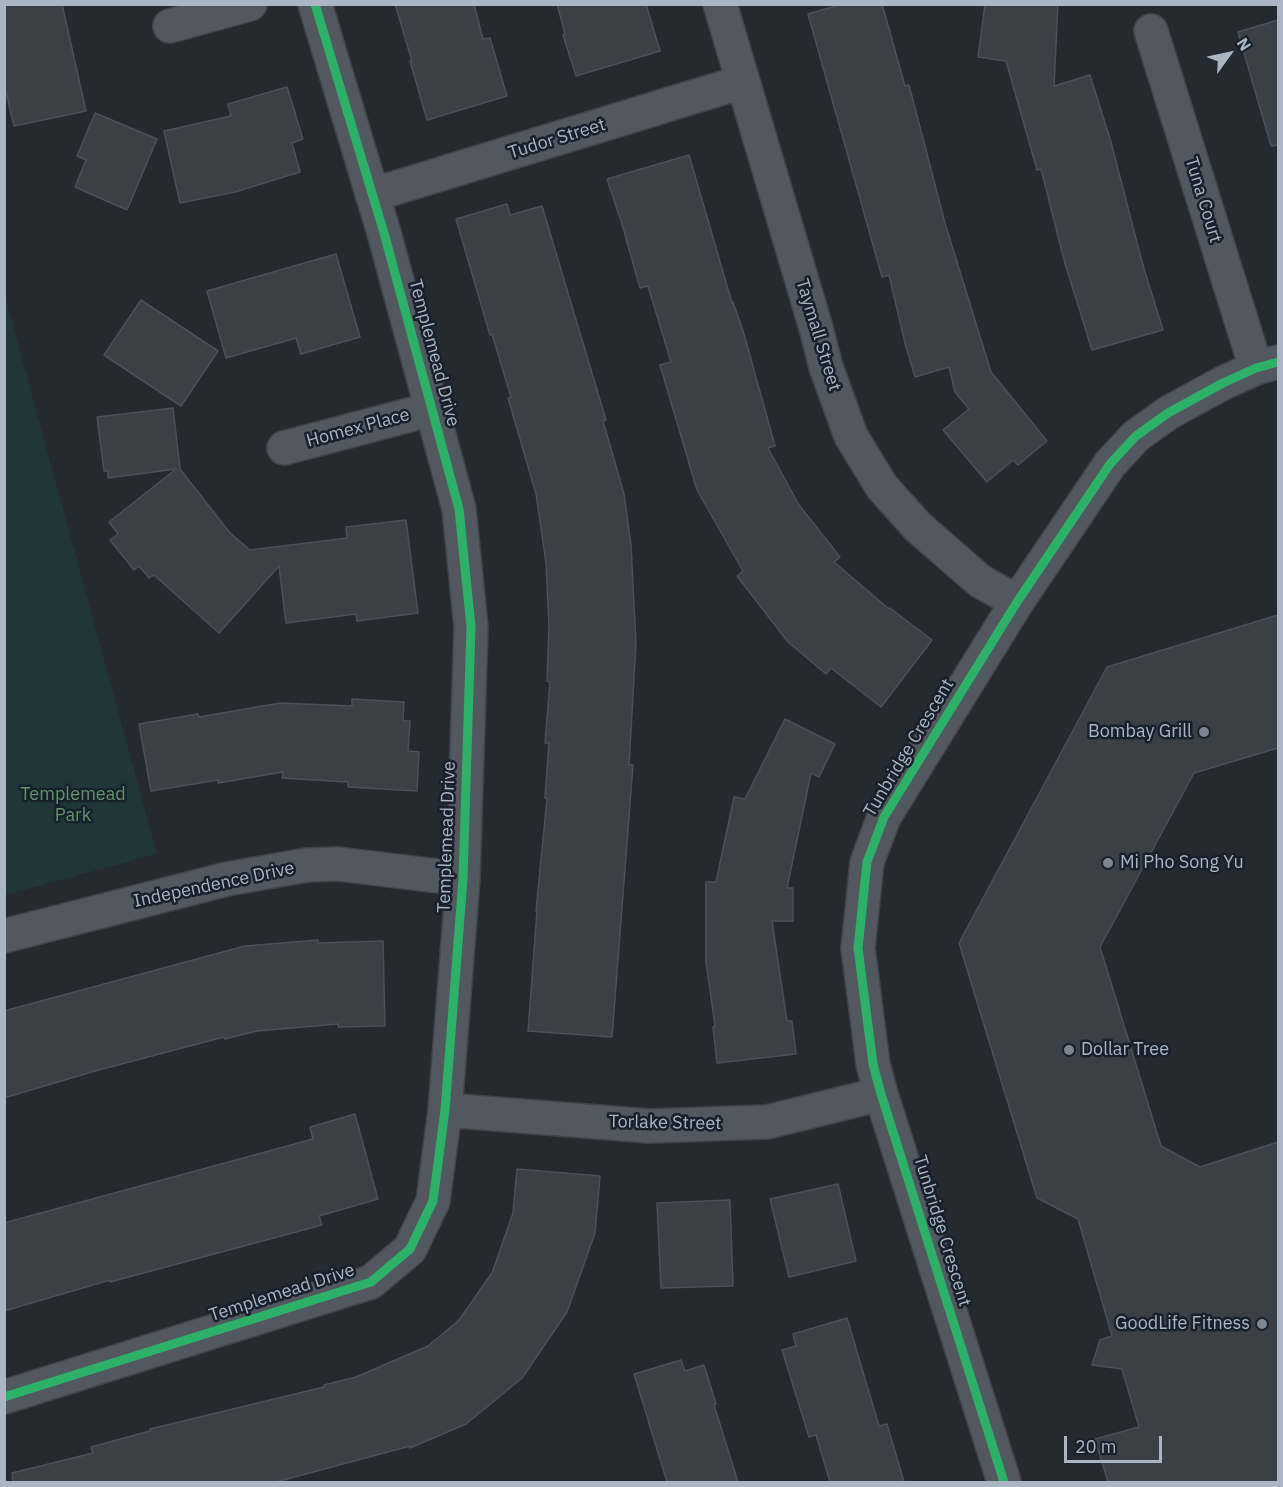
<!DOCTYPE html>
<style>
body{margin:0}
#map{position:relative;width:1283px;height:1487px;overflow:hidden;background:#242a30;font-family:"IBM Plex Sans",sans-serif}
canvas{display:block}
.frame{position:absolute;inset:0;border:6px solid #abb6c4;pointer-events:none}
.north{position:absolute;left:1199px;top:24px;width:60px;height:60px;-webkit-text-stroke:4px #17202b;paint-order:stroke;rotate:57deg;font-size:16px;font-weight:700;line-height:24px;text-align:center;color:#abb6c4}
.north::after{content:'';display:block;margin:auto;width:21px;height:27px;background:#abb6c4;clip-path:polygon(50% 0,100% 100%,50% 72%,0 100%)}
.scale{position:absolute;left:1064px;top:1436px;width:98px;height:27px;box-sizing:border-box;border:3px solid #abb6c4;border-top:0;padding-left:8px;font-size:18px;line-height:21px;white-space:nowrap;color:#abb6c4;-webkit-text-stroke:4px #17202b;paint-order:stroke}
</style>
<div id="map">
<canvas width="1283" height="1487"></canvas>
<div class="frame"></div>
<div class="north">N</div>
<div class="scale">20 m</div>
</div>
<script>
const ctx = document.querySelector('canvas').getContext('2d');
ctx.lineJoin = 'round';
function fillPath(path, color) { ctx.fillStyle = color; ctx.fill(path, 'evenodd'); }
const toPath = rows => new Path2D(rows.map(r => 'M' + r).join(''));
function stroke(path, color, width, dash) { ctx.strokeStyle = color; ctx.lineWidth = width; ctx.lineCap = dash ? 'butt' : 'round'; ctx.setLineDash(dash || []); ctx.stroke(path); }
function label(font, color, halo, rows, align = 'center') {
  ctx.font = font + ' "IBM Plex Sans",sans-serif'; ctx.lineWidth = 5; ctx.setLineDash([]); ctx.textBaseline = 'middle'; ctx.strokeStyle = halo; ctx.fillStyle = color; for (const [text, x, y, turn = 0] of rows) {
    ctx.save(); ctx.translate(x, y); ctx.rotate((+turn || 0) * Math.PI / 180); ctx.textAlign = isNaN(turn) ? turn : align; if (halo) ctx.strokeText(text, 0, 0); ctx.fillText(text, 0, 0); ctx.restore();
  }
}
const green = toPath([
 [5,296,157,854,5,895,4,895]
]);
const building = toPath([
 [4,4,62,4,86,111,14,126,4,84,4,4],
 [395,4,474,4,483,39,490,38,507,96,427,120,410,61,412,61,395,4],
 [557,4,646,4,660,51,576,76,563,35,565,34,557,4],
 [843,4,882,4,905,86,909,85,945,223,991,372,1047,441,1018,465,1013,460,987,482,943,430,969,409,955,392,949,367,915,377,905,343,889,275,882,277,808,14,843,4],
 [985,4,1058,4,1054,86,1090,75,1111,142,1142,262,1163,330,1092,350,1064,260,1041,169,1037,170,1006,61,978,57,985,4],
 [1278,20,1278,145,1271,146,1238,32,1278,20],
 [287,87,303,139,292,143,300,172,235,192,180,203,164,131,231,116,228,104,287,87],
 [95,113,157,139,127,210,75,187,86,160,77,156,95,113],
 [689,155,732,303,733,302,744,334,775,446,768,448,799,505,840,557,834,562,889,609,890,608,932,640,881,707,831,668,826,674,788,642,737,576,743,571,697,490,660,365,671,362,648,286,640,288,622,224,607,179,689,155],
 [507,204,510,215,542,206,606,420,603,421,624,494,631,545,636,643,629,765,633,765,612,1037,528,1031,537,911,536,911,547,799,545,798,549,743,545,743,550,682,547,681,549,626,546,563,536,494,508,398,511,397,492,334,490,335,456,219,507,204],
 [336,254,360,337,301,354,296,338,226,358,207,291,336,254],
 [141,300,218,351,181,406,104,355,141,300],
 [173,408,180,469,230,533,250,550,347,538,346,527,406,520,418,613,357,621,356,614,286,623,279,566,219,633,154,575,149,578,139,566,134,570,110,540,118,534,109,522,176,469,108,478,108,471,104,471,97,417,173,408],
 [1278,615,1278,748,1194,773,1100,947,1161,1146,1200,1167,1278,1142,1278,1482,1108,1482,1095,1439,1139,1427,1122,1369,1092,1365,1100,1340,1112,1336,1078,1219,1037,1198,959,943,1107,667,1278,615],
 [352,699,404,702,403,721,410,721,408,751,419,752,417,791,348,787,348,782,282,778,283,772,218,783,218,780,151,791,139,724,198,714,199,717,280,703,352,706,352,699],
 [785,719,835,744,819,777,811,773,787,888,793,888,793,921,772,921,787,1021,792,1021,796,1054,717,1063,713,1027,715,1026,706,962,706,882,716,882,734,797,745,799,785,719],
 [318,940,318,943,383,941,385,1026,338,1027,338,1024,257,1031,225,1039,224,1037,95,1071,4,1098,4,1011,245,946,318,940],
 [355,1114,378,1199,319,1216,322,1225,110,1282,110,1280,4,1311,4,1223,313,1139,310,1127,355,1114],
 [517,1169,600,1176,595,1233,567,1312,522,1378,466,1424,410,1448,410,1446,276,1482,13,1482,12,1473,93,1453,91,1447,150,1431,150,1429,324,1387,324,1385,356,1377,428,1346,459,1320,492,1273,513,1213,517,1169],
 [838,1184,856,1261,789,1277,770,1199,838,1184],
 [730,1200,733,1286,661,1288,657,1203,730,1200],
 [847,1318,879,1426,887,1424,904,1482,830,1482,816,1435,809,1437,782,1350,796,1346,793,1334,847,1318],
 [681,1360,685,1371,704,1365,716,1404,714,1405,738,1482,667,1482,634,1374,681,1360]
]);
const minor = toPath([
 [720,4,816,328,826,367,851,436,882,487,918,527,980,581,1017,602],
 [170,26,250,4],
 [1151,31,1256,368],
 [372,195,742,82],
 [284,448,432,409],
 [4,936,227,879,307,865,338,864,463,879],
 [445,1110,649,1126,767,1122,881,1094],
 [4,1397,371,1282,410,1249,433,1201,445,1110,463,879,471,627,459,509,384,233,315,4],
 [1004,1482,881,1094,873,1064,858,948,867,862,884,817,1017,602,1110,464,1136,436,1168,413,1223,383,1256,368,1278,362]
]);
const cycleway = toPath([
 [4,1397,371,1282,410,1249,433,1201,445,1110,463,879,471,627,459,509,384,233,315,4],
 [1004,1482,881,1094,873,1064,858,948,867,862,884,817,1017,602,1110,464,1136,436,1168,413,1223,383,1256,368,1278,362]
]);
const markers = [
 [1204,732,6,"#7c8590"],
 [1108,863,6,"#7c8590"],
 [1069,1050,6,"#7c8590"],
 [1262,1324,6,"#7c8590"]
];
const streetNames = [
 ["Tudor Street",557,139,-17],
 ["Tuna Court",1203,200,73],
 ["Taymall Street",818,335,73],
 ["Templemead Drive",434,353,75],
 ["Homex Place",358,428,-15],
 ["Tunbridge Crescent",909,748,-59],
 ["Templemead Drive",447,837,-88],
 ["Independence Drive",214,885,-12],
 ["Torlake Street",665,1123,1],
 ["Tunbridge Crescent",942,1231,73],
 ["Templemead Drive",282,1293,-18]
];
const poiNames = [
 ["Bombay Grill",1192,732],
 ["Mi Pho Song Yu",1120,863,"left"],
 ["Dollar Tree",1081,1050,"left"],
 ["GoodLife Fitness",1250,1324]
];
const parkNames = [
 ["Templemead",73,795],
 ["Park",73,816]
];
fillPath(green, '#213638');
fillPath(building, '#3b4047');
stroke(building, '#4b5159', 1.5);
stroke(minor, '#404449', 36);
stroke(minor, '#525860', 33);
stroke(cycleway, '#2db169', 9);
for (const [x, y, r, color] of markers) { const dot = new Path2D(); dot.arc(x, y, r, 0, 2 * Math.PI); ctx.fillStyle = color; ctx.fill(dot); stroke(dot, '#17202b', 2); }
label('18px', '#abb6c4', '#17202b', streetNames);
label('18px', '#abb6c4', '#17202b', poiNames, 'right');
label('18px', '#62956b', '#17202b', parkNames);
</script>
